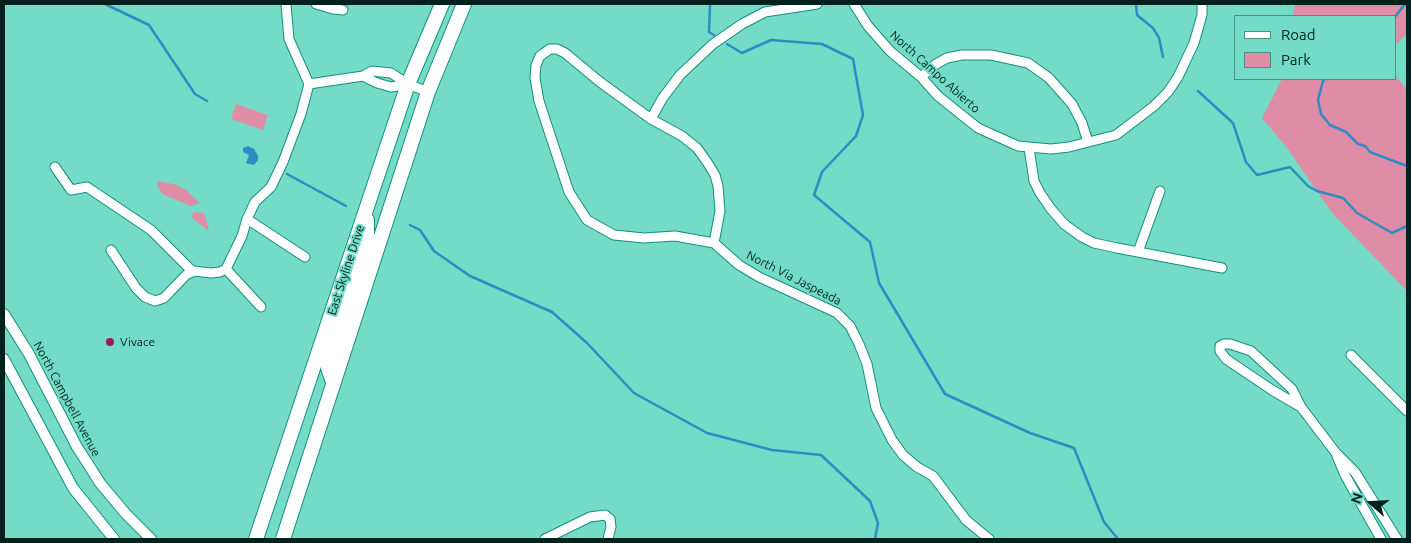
<!DOCTYPE html>
<style>
body{margin:0}
#map{position:relative;width:1411px;height:543px;overflow:hidden;background:#73dbc6;font-family:Ubuntu,sans-serif}
canvas{display:block}
.frame{position:absolute;inset:0;border:5px solid #00221c;pointer-events:none}
.legend{position:absolute;left:1234px;top:15px;width:162px;height:65px;box-sizing:border-box;background:#73dbc6;border:1px solid #459182;margin:0;padding:6px 9px;list-style:none;font-size:15px;color:#00221c}
.legend li{display:flex;align-items:center;gap:10px;height:25px}
.legend b{width:25px;border:1px solid #459182}
.north{position:absolute;left:1346px;top:478px;width:50px;height:50px;-webkit-text-stroke:4px #73dbc6;paint-order:stroke;rotate:289deg;font-size:14px;font-weight:700;line-height:20px;text-align:center;color:#00221c}
.north::after{content:'';display:block;margin:auto;width:18px;height:22px;background:#00221c;clip-path:polygon(50% 0,100% 100%,50% 72%,0 100%)}
</style>
<div id="map">
<canvas width="1411" height="543"></canvas>
<div class="frame"></div>
<ul class="legend">
<li><b style="height:6px;background:#fff"></b>Road</li>
<li><b style="height:14px;background:#df8ca7"></b>Park</li>
</ul>
<div class="north">N</div>
</div>
<script>
const ctx = document.querySelector('canvas').getContext('2d');
ctx.lineJoin = 'round';
function fillPath(path, color) { ctx.fillStyle = color; ctx.fill(path, 'evenodd'); }
const toPath = rows => new Path2D(rows.map(r => 'M' + r).join(''));
function stroke(path, color, width, dash) { ctx.strokeStyle = color; ctx.lineWidth = width; ctx.lineCap = dash ? 'butt' : 'round'; ctx.setLineDash(dash || []); ctx.stroke(path); }
function label(font, color, halo, rows, align = 'center') {
  ctx.font = font + ' Ubuntu,sans-serif'; ctx.lineWidth = 4; ctx.setLineDash([]); ctx.textBaseline = 'middle'; ctx.strokeStyle = halo; ctx.fillStyle = color; for (const [text, x, y, turn = 0] of rows) {
    ctx.save(); ctx.translate(x, y); ctx.rotate((+turn || 0) * Math.PI / 180); ctx.textAlign = isNaN(turn) ? turn : align; if (halo) ctx.strokeText(text, 0, 0); ctx.fillText(text, 0, 0); ctx.restore();
  }
}
const green = toPath([
 [1295,4,1407,4,1407,34,1395,45,1395,16,1293,16],
 [1395,75,1407,90,1407,291,1332,213,1288,149,1262,118,1282,79,1395,79],
 [236,104,268,115,263,130,231,119],
 [159,181,177,185,187,191,200,203,191,206,162,194,157,184],
 [194,212,204,213,209,230,206,229,191,217]
]);
const water = toPath([
 [248,146,254,149,258,156,258,160,254,165,246,163,249,155,243,152,243,148]
]);
const stream = toPath([
 [105,4,149,25,195,94,207,101],
 [710,4,709,32,714,35],
 [1136,4,1137,15,1153,28,1159,38,1163,57],
 [1395,17,1405,4],
 [727,44,742,53,771,40,822,44,853,59,863,115,856,136,822,172,814,195,870,242,879,283,945,394,1030,433,1074,448,1104,522,1118,539],
 [1325,79,1323,81,1318,100,1321,114,1330,125,1346,132,1358,144,1365,146,1370,152,1407,166],
 [1198,91,1233,123,1246,162,1257,175,1290,167,1308,186,1317,191,1343,198,1357,213,1392,233,1407,226],
 [287,174,346,206],
 [410,225,420,230,434,251,470,276,552,312,587,343,634,393,707,433,772,450,821,455,870,501,878,523,875,539]
]);
const minor = toPath([
 [286,4,289,39,309,84],
 [316,4,333,9,343,10],
 [854,4,868,26,890,51,921,77,938,96,978,128,1018,146,1051,149,1069,147,1116,135,1154,106,1168,92,1178,77,1194,43,1202,15,1202,4],
 [921,77,936,64,947,58,962,55,991,55,1028,63,1049,78,1072,104,1082,123,1088,142],
 [408,84,428,92],
 [651,119,662,99,680,75,713,44,742,24,765,12,817,4],
 [1029,148,1034,181,1040,193,1051,209,1064,224,1082,237,1094,243,1117,248,1222,268],
 [55,167,71,190,87,187,151,230,193,272],
 [247,219,305,257],
 [714,243,720,211,718,186,715,175,707,162,697,148,682,136,651,119,600,82,565,53,557,49,550,49,540,56,536,65,535,78,539,101,569,192,587,220,614,235,644,238,675,236,714,243,739,265,759,277,837,313,850,326,859,344,867,364,876,408,892,440,903,455,917,467,933,476,966,520,989,539],
 [111,250,136,288,145,297,155,301,164,298,186,275,194,271,211,273,220,272,226,269,242,236,247,219,255,202,271,187,283,162,301,114,309,84,363,76,372,71,391,73,408,84,391,87,377,83,363,76],
 [1138,252,1160,191],
 [226,269,261,307],
 [1351,355,1407,411],
 [1301,407,1272,390,1226,359,1220,351,1220,346,1224,344,1230,344,1251,351,1292,389,1301,407,1336,453,1355,472,1397,539],
 [1337,456,1345,475,1381,539],
 [545,539,590,517,605,515,610,519,611,527,608,539]
]);
const tertiary = toPath([
 [4,314,29,354,77,447,88,464,100,483,126,514,151,539],
 [4,359,73,488,114,539]
]);
const primary = toPath([
 [333,382,328,368,330,352,367,239,367,220],
 [256,539,408,84,442,4],
 [283,539,428,92,464,4]
]);
const markers = [
 [110,342,5,"#a3155a"]
];
const streetNames = [
 ["North Campo Abierto",935,72,42],
 ["East Skyline Drive",346,270,-72],
 ["North Via Jaspeada",794,278,27],
 ["North Campbell Avenue",67,399,62]
];
const poiNames = [
 ["Vivace",120,342]
];
fillPath(green, '#df8ca7');
fillPath(water, '#2d8cc3');
stroke(stream, '#2d8cc3', 2.5);
stroke(minor, '#138f7c', 11);
stroke(tertiary, '#138f7c', 12);
stroke(primary, '#138f7c', 16);
stroke(minor, '#fff', 9);
stroke(tertiary, '#fff', 10);
stroke(primary, '#fff', 14);
for (const [x, y, r, color] of markers) { const dot = new Path2D(); dot.arc(x, y, r, 0, 2 * Math.PI); ctx.fillStyle = color; ctx.fill(dot); stroke(dot, '#73dbc6', 2); }
label('12px', '#00221c', '#73dbc6', streetNames);
label('12px', '#00221c', '#73dbc6', poiNames, 'left');
</script>
